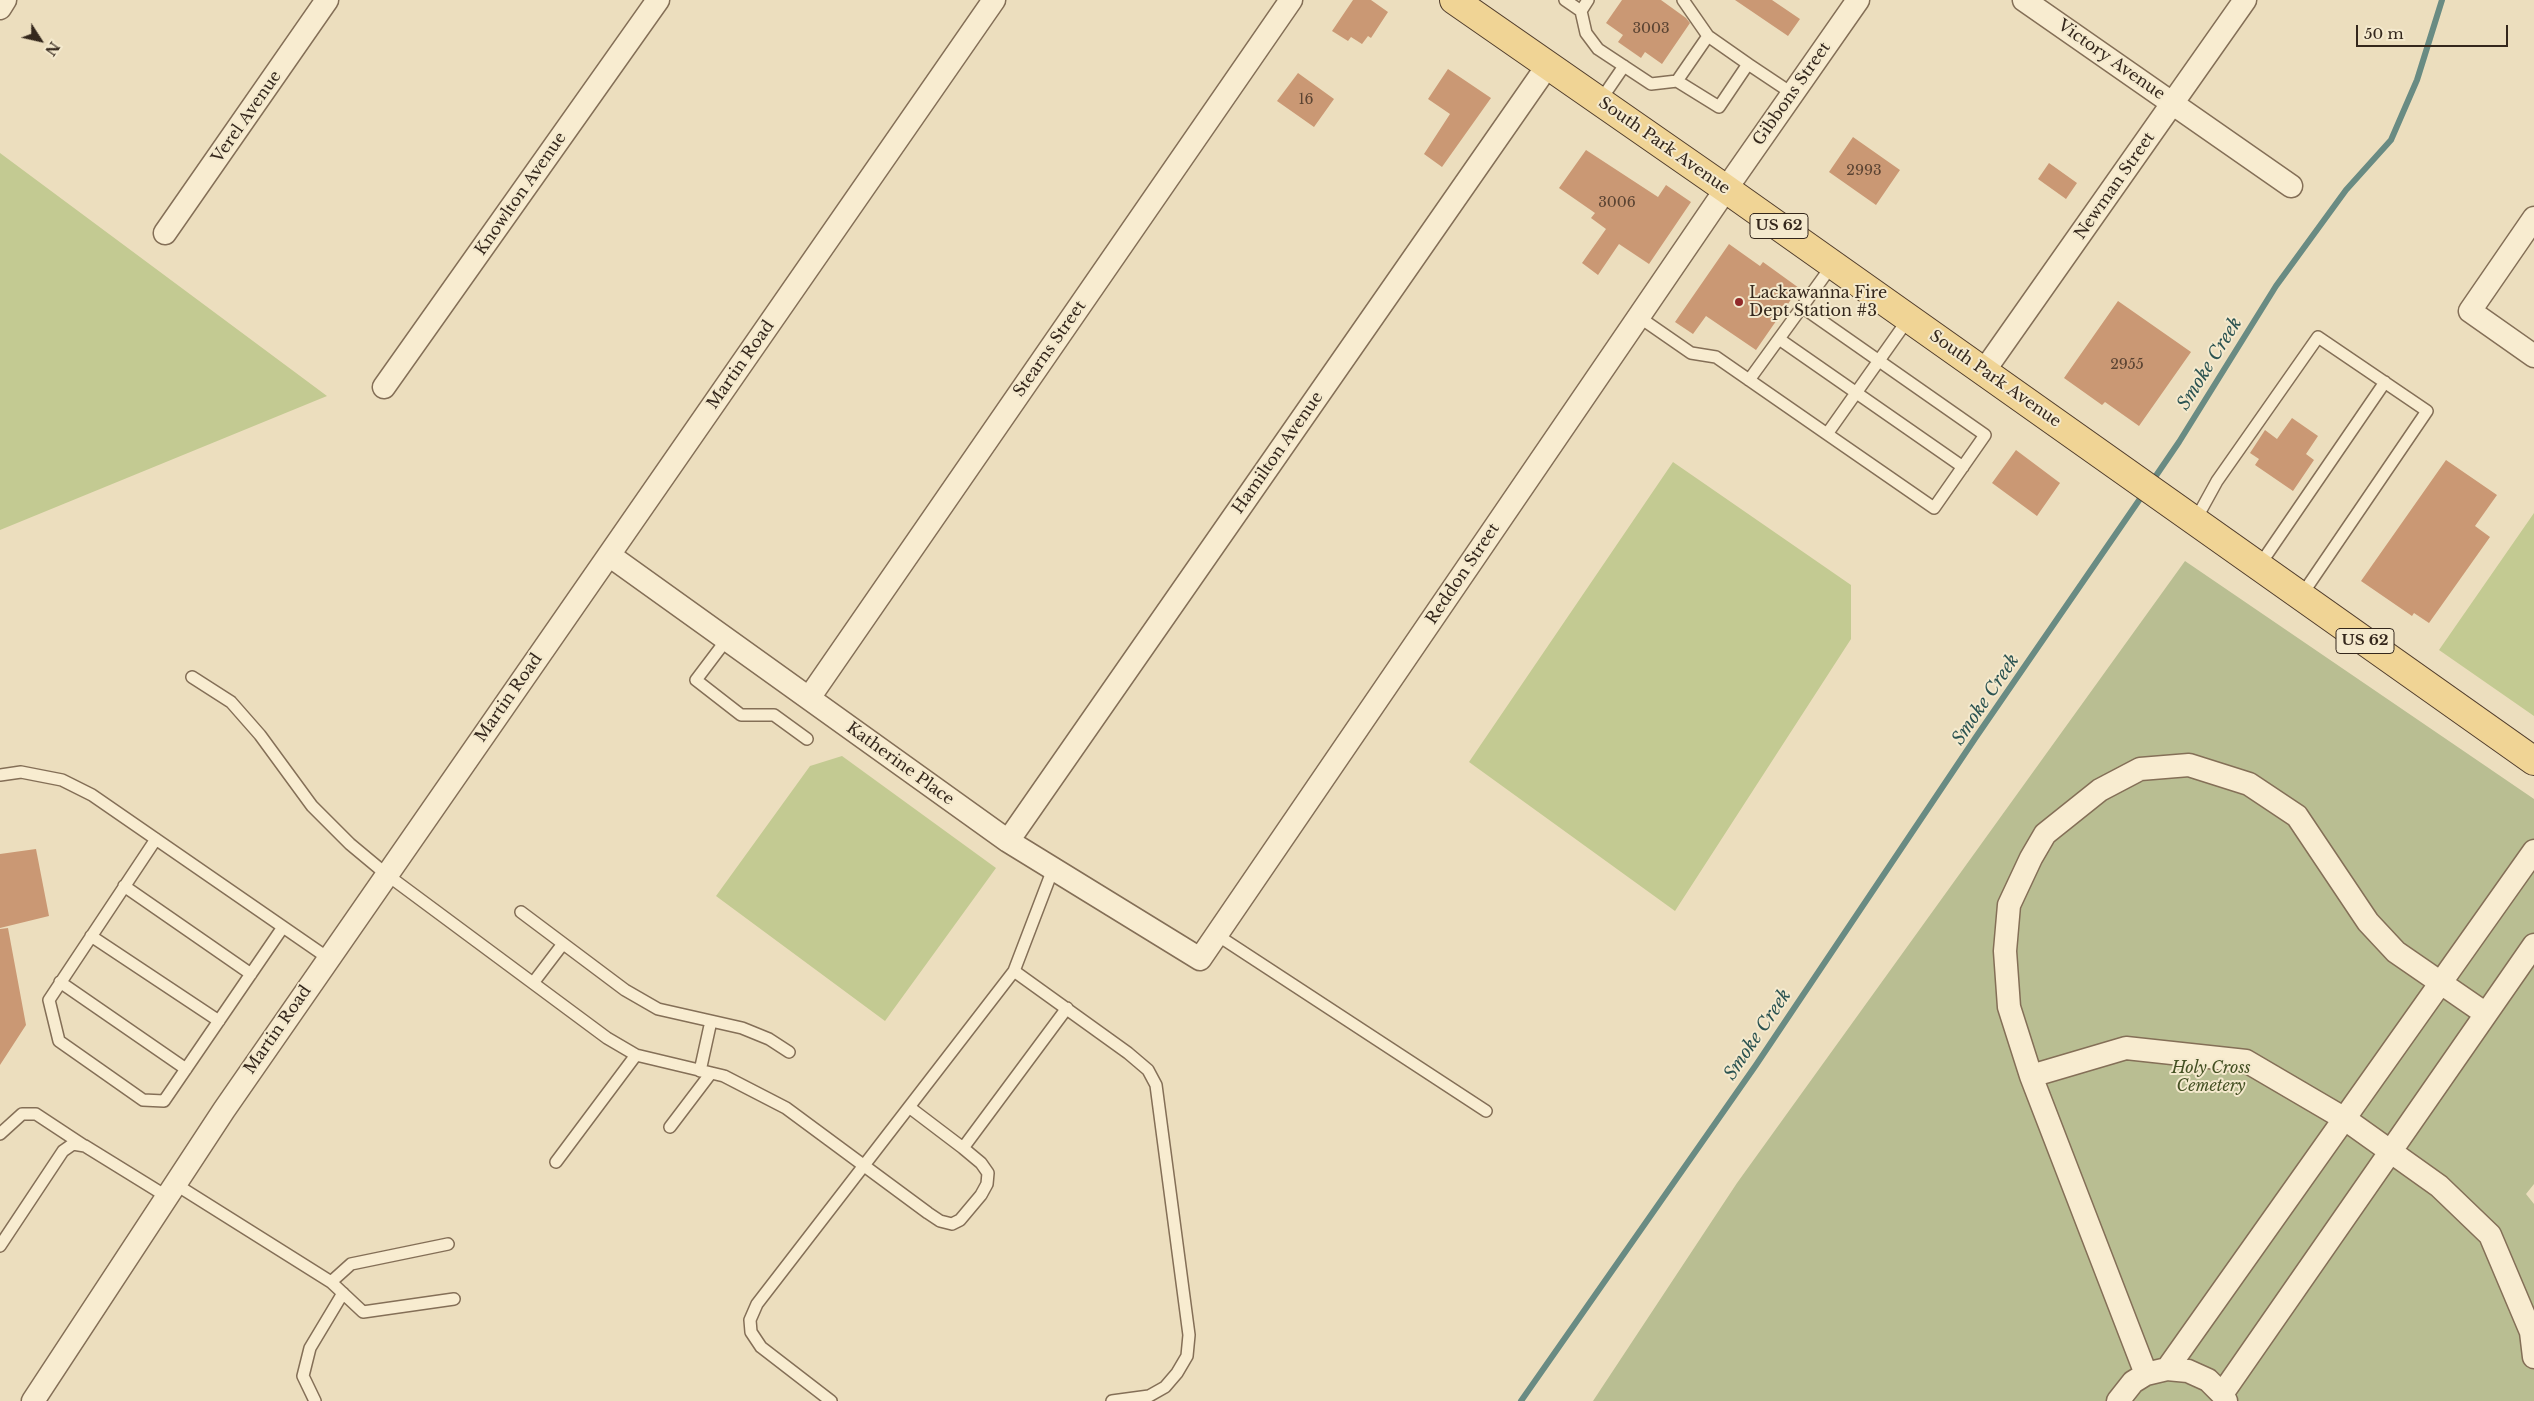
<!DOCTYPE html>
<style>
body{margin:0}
#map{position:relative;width:2534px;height:1401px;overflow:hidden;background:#ecdebe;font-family:"Libre Baskerville",serif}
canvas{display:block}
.north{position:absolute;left:15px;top:15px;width:50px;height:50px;-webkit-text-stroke:4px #f4e9cd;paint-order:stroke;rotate:125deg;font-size:14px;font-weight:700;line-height:20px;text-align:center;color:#34271c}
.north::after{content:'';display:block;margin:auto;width:18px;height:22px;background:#34271c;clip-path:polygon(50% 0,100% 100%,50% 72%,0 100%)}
.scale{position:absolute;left:2356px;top:25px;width:152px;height:22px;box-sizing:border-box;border:2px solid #34271c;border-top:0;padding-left:6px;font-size:15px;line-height:18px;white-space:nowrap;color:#34271c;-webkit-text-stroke:4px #f4e9cd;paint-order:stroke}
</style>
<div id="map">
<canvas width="2534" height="1401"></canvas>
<div class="north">N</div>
<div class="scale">50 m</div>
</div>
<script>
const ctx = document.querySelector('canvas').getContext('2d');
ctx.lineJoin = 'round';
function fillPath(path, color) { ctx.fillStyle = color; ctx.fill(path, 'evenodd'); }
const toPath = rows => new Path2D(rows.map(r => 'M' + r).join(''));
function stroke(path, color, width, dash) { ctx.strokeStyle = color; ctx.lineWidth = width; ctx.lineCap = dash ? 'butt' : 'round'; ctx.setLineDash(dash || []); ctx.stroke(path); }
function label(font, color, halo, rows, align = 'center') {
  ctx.font = font + ' "Libre Baskerville",serif'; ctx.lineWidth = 4; ctx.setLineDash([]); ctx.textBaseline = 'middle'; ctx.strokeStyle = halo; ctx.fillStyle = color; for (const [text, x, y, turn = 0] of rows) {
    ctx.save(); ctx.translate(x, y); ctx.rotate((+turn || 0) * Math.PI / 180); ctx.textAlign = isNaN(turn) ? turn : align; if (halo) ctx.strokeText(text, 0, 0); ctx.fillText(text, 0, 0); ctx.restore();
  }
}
const green = toPath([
 [0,153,327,396,0,530],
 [1673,462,1851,585,1851,639,1675,911,1469,762],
 [2534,513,2534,716,2439,650],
 [842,756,996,868,885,1021,716,896,810,766]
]);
const cemetery = toPath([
 [2185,561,2534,799,2534,1184,2526,1194,2534,1204,2534,1401,1593,1401,1737,1183]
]);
const stream = toPath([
 [2151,483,2179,442,2276,286,2346,190,2391,140,2417,80,2442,0],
 [1521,1401,1756,1065,1976,737,2144,493]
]);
const building = toPath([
 [1353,0,1371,0,1388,12,1371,38,1368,36,1362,44,1351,37,1348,41,1332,31],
 [1622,0,1661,0,1686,18,1690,23,1662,64,1645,52,1641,58,1618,42,1623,35,1606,23],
 [1735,0,1772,0,1800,19,1788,36],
 [1448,69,1491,98,1442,167,1424,154,1450,114,1428,99],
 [1298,73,1334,99,1314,127,1277,101],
 [1853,137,1900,170,1876,205,1829,172],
 [1586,150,1658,197,1666,185,1691,202,1649,264,1619,244,1598,275,1582,263,1606,229,1591,218,1595,213,1559,188],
 [2049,163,2077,183,2066,199,2038,179],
 [1729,244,1760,266,1763,262,1799,288,1756,350,1706,316,1693,334,1675,322],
 [2118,301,2191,352,2139,426,2105,402,2102,405,2064,378],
 [2292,418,2318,436,2306,454,2314,460,2293,491,2255,465,2259,459,2250,453,2265,430,2277,439],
 [2016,450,2060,483,2037,516,1992,483],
 [2446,460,2497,495,2475,526,2490,537,2429,623,2414,613,2412,616,2361,581],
 [36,849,49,916,0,928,0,854],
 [8,928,26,1025,0,1065,0,929]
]);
const lane = toPath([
 [1565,0,1581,11,1588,0],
 [1581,11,1586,33,1598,49,1651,84,1677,81,1719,107,1748,64,1708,36,1683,0],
 [1748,64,1793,94],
 [1677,81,1708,36],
 [1600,101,1624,66],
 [1802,307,1833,264],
 [1639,317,1691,353,1716,357,1827,434,1934,508,1985,435,1802,307,1749,380],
 [1779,339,1963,467],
 [1827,434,1909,318],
 [2195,521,2217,481,2318,337,2427,411,2301,596],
 [2259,566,2385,382],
 [727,639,696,680,741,715,774,715,807,739],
 [192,677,231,702,260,735,312,806,350,844,386,874,607,1038,636,1055,724,1076,786,1108,928,1213,940,1221,952,1224,960,1220,981,1195,987,1184,988,1173,981,1163,963,1148],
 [0,775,21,772,62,780,92,795,328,958],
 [156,839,49,1000,59,1041,143,1100,164,1101,283,927],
 [124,886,251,974],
 [521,912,625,990,658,1009,742,1028,769,1039,789,1052],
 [1217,935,1486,1111],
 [91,936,219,1021],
 [1014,971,1128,1053,1148,1070,1156,1085,1189,1335,1187,1356,1177,1373,1165,1387,1149,1396,1112,1401],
 [60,982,186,1069],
 [533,983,562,945],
 [700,1071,711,1021],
 [909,1107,963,1148,1067,1008],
 [670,1127,711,1073],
 [0,1134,22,1114,36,1114,83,1145],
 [556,1162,636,1055],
 [175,1184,331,1282,363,1312,454,1299],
 [0,1246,63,1151,73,1144,85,1146,166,1196],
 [331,1282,351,1264,448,1244],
 [315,1401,303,1376,310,1348,343,1293],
 [831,1401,761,1347,751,1332,750,1320,757,1304,1014,971,1053,869]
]);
const street = toPath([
 [2024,0,2291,186],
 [0,8,5,0],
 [2534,218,2470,311,2534,356],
 [165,233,327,0],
 [1984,371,2245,0],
 [384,387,658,0],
 [609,555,1008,841,1200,959,1726,189,1858,0],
 [809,698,1291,0],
 [1008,841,1548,65],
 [2031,1076,2009,1007,2005,951,2009,905,2031,858,2045,834,2100,790,2140,769,2189,765,2249,784,2297,816,2368,922,2396,952,2486,1014],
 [2167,1369,2534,851],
 [2146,1374,2031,1076,2126,1048,2246,1061,2345,1119,2439,1186,2490,1235,2531,1332,2534,1357],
 [2222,1394,2534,945],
 [33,1401,224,1110,994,0],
 [2118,1401,2133,1382,2146,1374,2167,1369,2188,1371,2208,1380,2222,1394,2226,1401]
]);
const primary = toPath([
 [1454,0,1726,189,2534,761]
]);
const markers = [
 [1739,302,5,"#912929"]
];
const numberNames = [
 ["3003",1651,29],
 ["16",1306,100],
 ["2993",1864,171],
 ["3006",1617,203],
 ["2955",2127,365]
];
const shields = [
 [1779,226,58],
 [2365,641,58]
];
const shieldNames = [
 ["US 62",1779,226],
 ["US 62",2365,641]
];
const streetNames = [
 ["Victory Avenue",2111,60,35],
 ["Gibbons Street",1792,94,-55],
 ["Verel Avenue",247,117,-55],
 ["South Park Avenue",1664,146,35],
 ["Newman Street",2115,186,-55],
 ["Knowlton Avenue",521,194,-55],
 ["Stearns Street",1050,349,-55],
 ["Martin Road",741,365,-55],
 ["South Park Avenue",1995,379,35],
 ["Hamilton Avenue",1278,453,-55],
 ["Reddon Street",1463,574,-56],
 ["Martin Road",509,698,-55],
 ["Katherine Place",900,764,36],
 ["Martin Road",278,1030,-55]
];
const poiNames = [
 ["Lackawanna Fire",1749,293],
 ["Dept Station #3",1749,311]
];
const parkNames = [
 ["Holy Cross",2211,1068],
 ["Cemetery",2211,1086]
];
const waterNames = [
 ["Smoke Creek",2210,364,-58],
 ["Smoke Creek",1986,700,-56],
 ["Smoke Creek",1758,1035,-56]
];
fillPath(green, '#c3ca92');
fillPath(cemetery, '#b9be92');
stroke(stream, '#698b83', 6);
fillPath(building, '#ca9874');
stroke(lane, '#846f57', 14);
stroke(street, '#846f57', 25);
stroke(primary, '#513d2c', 30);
stroke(lane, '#f8ecd0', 11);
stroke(street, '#f8ecd0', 22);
stroke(primary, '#f0d495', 28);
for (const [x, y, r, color] of markers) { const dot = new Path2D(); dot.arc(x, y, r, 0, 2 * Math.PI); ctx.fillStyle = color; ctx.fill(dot); stroke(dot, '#f4e9cd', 2); }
label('14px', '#5a4332', null, numberNames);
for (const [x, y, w] of shields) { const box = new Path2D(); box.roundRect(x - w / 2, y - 12.5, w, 25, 4); ctx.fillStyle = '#f4e9cd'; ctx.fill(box); stroke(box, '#34271c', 1); }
label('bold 15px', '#34271c', null, shieldNames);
label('16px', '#34271c', '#f4e9cd', streetNames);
label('16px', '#34271c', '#f4e9cd', poiNames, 'left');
label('italic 16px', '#445023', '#f4e9cd', parkNames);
label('italic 18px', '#2b5351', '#f4e9cd', waterNames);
</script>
